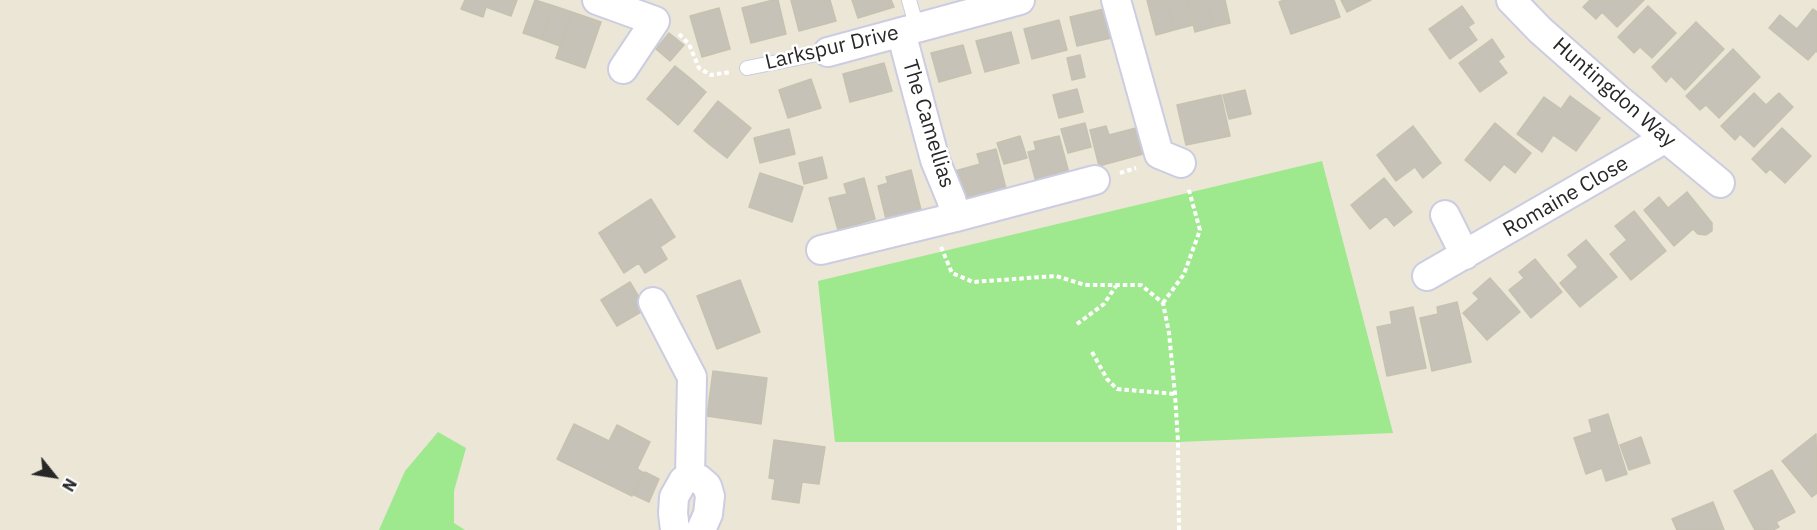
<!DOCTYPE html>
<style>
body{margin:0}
#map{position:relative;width:1817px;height:530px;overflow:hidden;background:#ebe6d6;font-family:"IBM Plex Sans",sans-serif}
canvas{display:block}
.north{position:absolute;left:24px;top:446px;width:60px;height:60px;-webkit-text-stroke:4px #fff;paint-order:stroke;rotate:120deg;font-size:16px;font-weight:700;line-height:24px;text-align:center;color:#272727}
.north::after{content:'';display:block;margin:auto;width:21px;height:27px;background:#272727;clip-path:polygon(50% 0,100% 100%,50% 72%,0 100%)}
</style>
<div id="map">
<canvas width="1817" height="530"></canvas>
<div class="north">N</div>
</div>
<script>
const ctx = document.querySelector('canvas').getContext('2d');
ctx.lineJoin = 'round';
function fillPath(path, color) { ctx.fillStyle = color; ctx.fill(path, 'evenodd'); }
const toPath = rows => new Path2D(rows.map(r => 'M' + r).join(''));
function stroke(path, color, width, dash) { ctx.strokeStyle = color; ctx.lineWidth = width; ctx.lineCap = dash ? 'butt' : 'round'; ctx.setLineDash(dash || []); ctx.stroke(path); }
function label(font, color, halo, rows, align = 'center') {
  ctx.font = font + ' "IBM Plex Sans",sans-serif'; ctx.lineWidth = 5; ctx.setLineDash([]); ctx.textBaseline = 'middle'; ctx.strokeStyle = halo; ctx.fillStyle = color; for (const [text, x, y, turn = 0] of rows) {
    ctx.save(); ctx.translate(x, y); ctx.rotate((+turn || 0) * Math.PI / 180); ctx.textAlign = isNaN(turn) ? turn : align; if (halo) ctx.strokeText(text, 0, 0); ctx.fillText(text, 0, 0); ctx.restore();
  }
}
const green = toPath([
 [1322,161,1393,433,1178,442,835,442,818,281],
 [438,432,466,448,454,491,454,523,465,530,379,530,405,471]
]);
const building = toPath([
 [465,0,517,0,511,16,486,7,483,17,461,9,465,0],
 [535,0,554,6,541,39,523,33,535,0],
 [773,0,778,0,786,34,751,43,742,8,773,0],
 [791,0,830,0,836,21,799,31,791,0],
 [852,0,891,0,894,7,858,18,852,0],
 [1147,0,1166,0,1174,30,1156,35,1147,0],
 [1166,0,1187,0,1193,25,1174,30,1166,0],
 [1187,0,1206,0,1213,27,1195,32,1187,0],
 [1206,0,1225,0,1230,23,1213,27,1206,0],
 [1284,0,1334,0,1340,17,1291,34,1279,2,1284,0],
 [1341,0,1371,0,1347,12,1341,0],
 [1590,0,1644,0,1617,27,1602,12,1596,19,1583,7,1590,0],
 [554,6,572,12,560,46,541,39,554,6],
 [1462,6,1474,23,1468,27,1477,40,1450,59,1429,29,1462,6],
 [1648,6,1676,33,1652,58,1640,47,1634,53,1618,37,1648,6],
 [719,8,730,49,702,57,690,16,719,8],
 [1104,9,1111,38,1077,46,1070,17,1104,9],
 [1813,9,1817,12,1817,52,1816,51,1808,60,1769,28,1780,15,1797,29,1813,9],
 [572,12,601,22,593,45,564,34,572,12],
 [1059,20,1067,50,1032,59,1024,29,1059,20],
 [1696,22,1724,49,1685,90,1671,76,1666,82,1652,67,1696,22],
 [1011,32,1019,63,985,72,976,41,1011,32],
 [669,33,684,45,670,61,656,49,669,33],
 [564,34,593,45,585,68,556,58,564,34],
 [1492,39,1504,57,1498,61,1507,73,1480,92,1459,63,1492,39],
 [963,45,971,73,939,82,931,53,963,45],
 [1733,49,1760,77,1719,118,1706,105,1700,110,1686,96,1733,49],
 [1080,55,1085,77,1072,80,1067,58,1080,55],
 [884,63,892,91,850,102,843,74,884,63],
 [675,66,691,79,663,112,647,99,675,66],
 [691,79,706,92,678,125,663,112,691,79],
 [811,79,821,108,788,118,779,90,811,79],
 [1077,89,1083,112,1059,118,1053,95,1077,89],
 [1245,90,1251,114,1229,119,1223,95,1245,90],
 [1754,93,1766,105,1779,93,1793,107,1754,147,1740,134,1735,140,1721,126,1754,93],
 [1221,95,1230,136,1186,145,1177,105,1221,95],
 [1570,96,1600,118,1576,151,1553,135,1542,152,1517,134,1544,97,1561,109,1570,96],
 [718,101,734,114,709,144,694,131,718,101],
 [734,114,751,128,727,158,709,144,734,114],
 [1085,123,1091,147,1068,153,1061,129,1085,123],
 [1495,123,1531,153,1515,173,1504,164,1490,181,1465,160,1495,123],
 [1106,126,1109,135,1136,128,1143,154,1099,166,1090,130,1106,126],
 [1413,126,1441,163,1423,178,1415,167,1396,181,1377,155,1413,126],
 [1782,128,1811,156,1785,183,1770,169,1766,173,1752,159,1782,128],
 [789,129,795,154,760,163,754,138,789,129],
 [1020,136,1027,158,1004,164,997,143,1020,136],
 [1059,136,1069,173,1036,182,1028,152,1036,150,1034,142,1059,136],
 [996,149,1006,189,962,200,955,171,980,164,977,154,996,149],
 [822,157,827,178,804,184,799,163,822,157],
 [911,170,921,210,886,219,878,186,888,183,886,177,911,170],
 [760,173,803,187,792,222,749,207,760,173],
 [864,178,875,219,838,230,829,198,847,194,844,184,864,178],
 [1384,178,1412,212,1394,226,1386,216,1370,229,1351,205,1384,178],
 [1687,192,1712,223,1712,231,1706,235,1698,234,1693,229,1674,246,1644,210,1659,197,1668,208,1687,192],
 [651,199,675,237,660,247,667,259,645,273,639,263,624,273,599,233,651,199],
 [1634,211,1666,251,1631,280,1610,254,1627,240,1615,226,1634,211],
 [1586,240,1617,277,1580,307,1560,283,1578,267,1568,255,1586,240],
 [1535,259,1562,292,1531,318,1509,290,1524,278,1519,272,1535,259],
 [1490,278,1520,312,1487,340,1463,313,1479,299,1473,293,1490,278],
 [740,280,760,332,717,349,697,296,740,280],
 [630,282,646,309,617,326,601,300,630,282],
 [1457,302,1471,362,1432,371,1420,318,1438,314,1437,307,1457,302],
 [1413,307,1426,368,1387,376,1377,327,1392,324,1390,312,1413,307],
 [713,371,767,378,761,424,707,416,713,371],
 [1608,414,1627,474,1606,481,1602,468,1586,474,1574,438,1592,432,1589,420,1608,414],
 [574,424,609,441,617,425,650,442,637,469,644,473,632,496,557,459,574,424],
 [1816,434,1817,493,1812,497,1782,461,1816,434],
 [1641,437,1650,463,1629,470,1620,445,1641,437],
 [774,440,825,447,819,484,802,482,799,503,772,499,775,479,769,478,774,440],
 [1772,470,1795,512,1776,522,1779,527,1773,530,1755,530,1734,491,1772,470],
 [645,472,659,479,649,502,634,495,645,472],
 [1713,502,1724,530,1677,530,1672,519,1713,502]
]);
const path = toPath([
 [679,34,689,44,699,68,711,75,730,72],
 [1120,173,1136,168],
 [941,247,952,273,973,282,1056,276,1085,285,1141,285,1163,303,1169,333,1175,394,1178,442,1179,530],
 [1163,303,1184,274,1200,230,1188,187],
 [1077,324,1104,304,1116,286],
 [1092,352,1107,379,1117,389,1175,394]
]);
const service = toPath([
 [909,0,917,28],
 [747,68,828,52]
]);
const minor = toPath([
 [597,0,655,21,623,69],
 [1116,0,1159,154,1181,163],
 [1511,0,1540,30,1617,98,1720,183],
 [828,52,1020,0],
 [1445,215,1465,255],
 [956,217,1095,180],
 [821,250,956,217,951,199,935,160,901,32],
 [1427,276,1666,138],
 [653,302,692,377,690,476],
 [675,530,673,513,674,497,683,481,690,476,699,479,707,486,710,496,708,514,701,530]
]);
const streetNames = [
 ["Larkspur Drive",832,48,-13],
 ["Huntingdon Way",1614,93,41],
 ["The Camellias",928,124,73],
 ["Romaine Close",1566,197,-30]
];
fillPath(green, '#9ee88d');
fillPath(building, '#c6c2b7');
stroke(building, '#c6c2b0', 1.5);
stroke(service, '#cccce2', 16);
stroke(minor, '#cccce2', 32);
stroke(path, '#fff', 4, [4.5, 3]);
stroke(service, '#fff', 14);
stroke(minor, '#fff', 28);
label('21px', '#272727', '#fff', streetNames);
</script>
